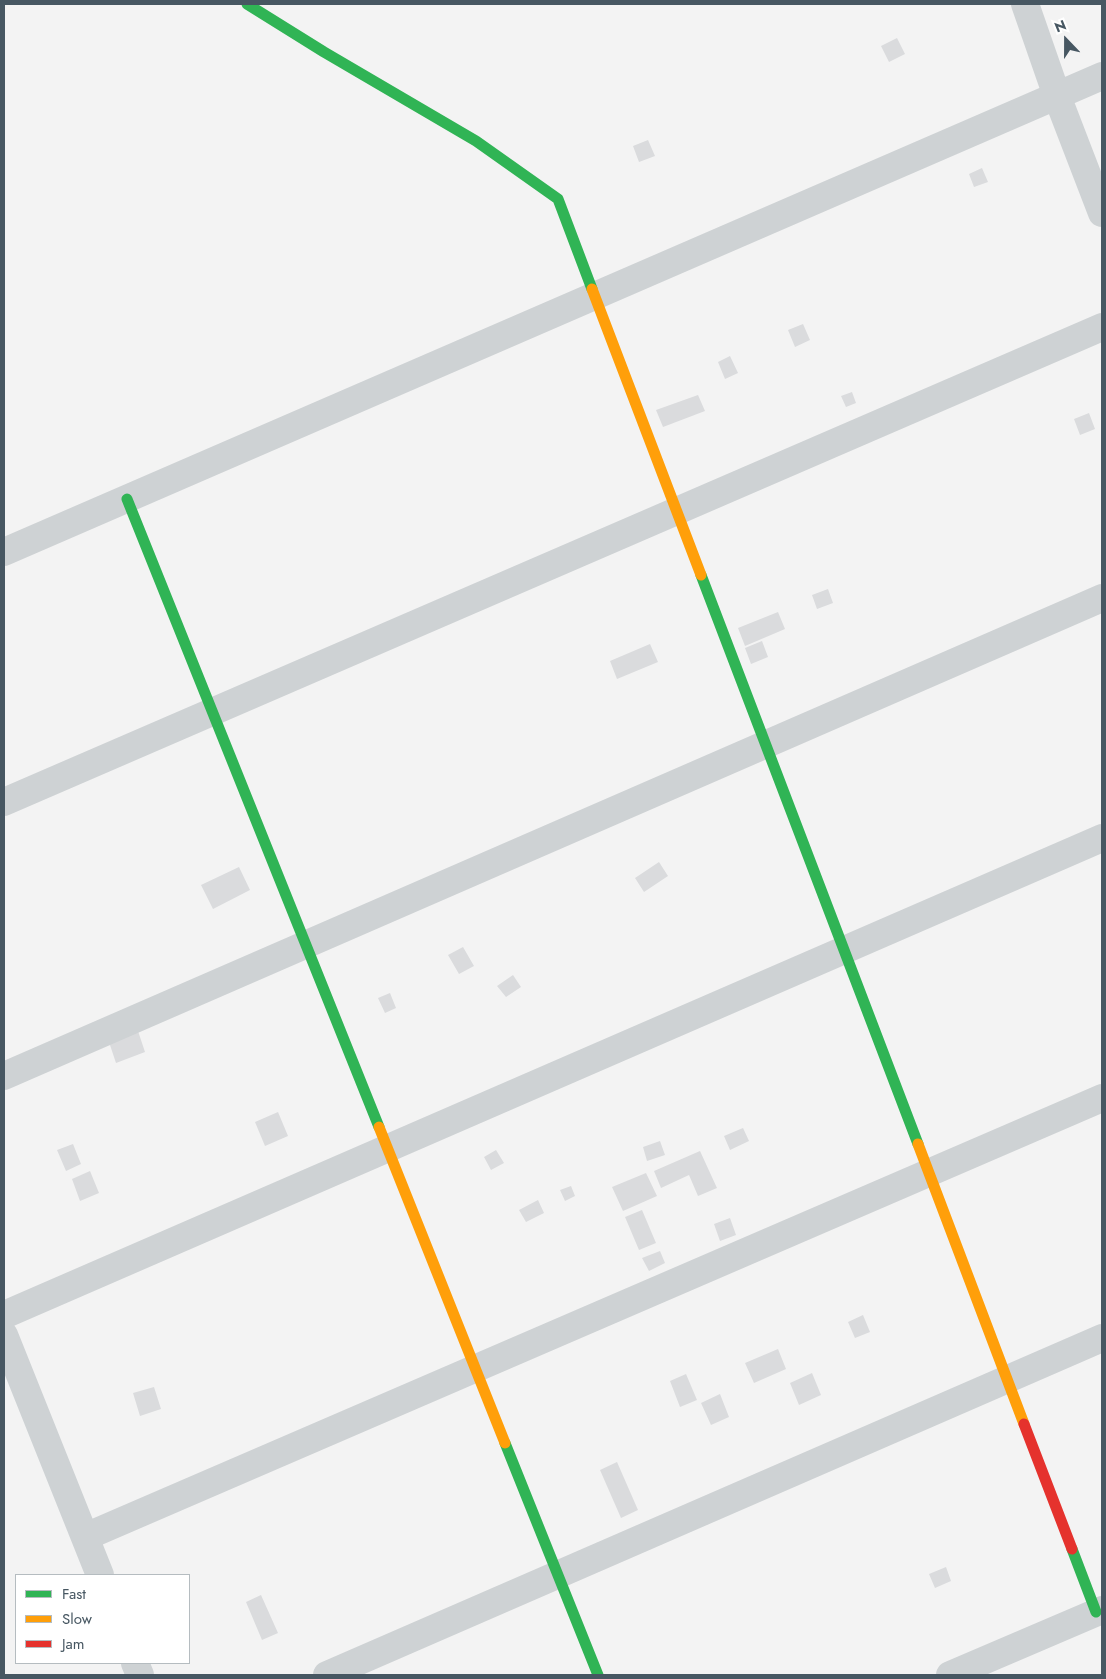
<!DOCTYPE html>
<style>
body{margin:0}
#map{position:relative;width:1106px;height:1679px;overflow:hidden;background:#f3f3f3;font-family:Jost,sans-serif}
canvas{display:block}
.frame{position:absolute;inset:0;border:5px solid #475762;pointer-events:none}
.legend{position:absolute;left:15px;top:1574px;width:175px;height:90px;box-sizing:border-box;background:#fff;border:1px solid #b5bcc0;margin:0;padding:6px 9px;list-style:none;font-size:15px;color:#475762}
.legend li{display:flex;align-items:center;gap:10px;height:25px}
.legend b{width:25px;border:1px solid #b5bcc0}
.north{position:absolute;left:1041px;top:15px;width:50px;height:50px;-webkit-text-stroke:4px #fff;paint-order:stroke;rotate:338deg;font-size:14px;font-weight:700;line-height:20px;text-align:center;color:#475762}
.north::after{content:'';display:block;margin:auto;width:18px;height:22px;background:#475762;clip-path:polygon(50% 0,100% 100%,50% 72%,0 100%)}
</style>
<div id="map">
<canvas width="1106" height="1679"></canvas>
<div class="frame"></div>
<ul class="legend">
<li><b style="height:6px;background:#30b455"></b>Fast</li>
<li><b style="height:6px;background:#ff9f0a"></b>Slow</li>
<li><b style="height:6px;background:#e5322d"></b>Jam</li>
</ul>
<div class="north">N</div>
</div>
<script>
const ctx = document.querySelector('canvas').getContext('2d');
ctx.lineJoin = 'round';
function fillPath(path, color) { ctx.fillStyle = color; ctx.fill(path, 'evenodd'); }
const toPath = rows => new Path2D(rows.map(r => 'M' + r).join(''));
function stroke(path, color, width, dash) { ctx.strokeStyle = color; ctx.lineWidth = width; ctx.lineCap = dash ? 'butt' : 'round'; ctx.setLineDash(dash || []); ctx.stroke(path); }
const building = toPath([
 [897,38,905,54,889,62,881,46],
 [648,140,655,156,639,162,633,146],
 [982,168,988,182,974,187,969,174],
 [803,324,810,340,795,347,788,330],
 [730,356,738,373,725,379,718,362],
 [852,392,856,403,846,407,841,396],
 [698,395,705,411,663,427,656,410],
 [1089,413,1095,429,1080,435,1074,419],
 [828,589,833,603,817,609,812,595],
 [778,612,785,629,745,646,738,628],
 [762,641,768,657,751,664,745,648],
 [650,644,658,662,617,679,610,661],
 [659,862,668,876,644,892,635,878],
 [239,867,250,890,213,909,201,885],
 [463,947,474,966,459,974,448,955],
 [513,975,521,987,506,997,497,986],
 [390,993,396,1008,385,1013,378,998],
 [138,1031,145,1052,116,1063,109,1042],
 [278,1112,288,1136,265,1146,255,1122],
 [743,1128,749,1141,730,1150,724,1136],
 [660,1141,665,1155,647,1161,643,1147],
 [73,1144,81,1164,66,1171,57,1150],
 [496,1150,504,1163,491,1170,484,1157],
 [700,1151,717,1188,698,1196,689,1175,661,1188,654,1171],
 [90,1171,99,1193,80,1201,72,1179],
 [646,1173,657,1196,623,1211,612,1187],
 [571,1186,575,1196,565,1201,560,1190],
 [538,1200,544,1213,526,1222,519,1210],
 [642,1210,656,1243,639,1250,625,1217],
 [730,1218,736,1235,720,1241,714,1224],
 [660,1251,665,1263,649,1271,642,1258],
 [863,1315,870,1332,855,1338,848,1322],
 [778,1349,786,1369,754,1383,745,1363],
 [812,1373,821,1395,799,1405,790,1383],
 [686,1374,697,1400,680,1407,670,1381],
 [154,1387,161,1409,140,1416,133,1393],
 [720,1394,729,1417,711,1425,701,1403],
 [617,1462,638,1510,621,1518,600,1470],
 [946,1567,951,1581,935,1588,929,1574],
 [261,1595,278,1633,262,1640,246,1602]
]);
const street = toPath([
 [1025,4,1057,96,1102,213],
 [4,552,1102,76],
 [4,802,1102,327],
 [4,1076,1102,598],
 [4,1315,1102,838],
 [4,1335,100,1575],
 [85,1537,1102,1098],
 [135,1663,140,1675],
 [327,1675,1102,1338],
 [950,1675,1102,1610]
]);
const fast = toPath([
 [247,4,324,52,476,141,558,199,592,289],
 [127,499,379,1127],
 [701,575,918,1144],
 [505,1443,598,1675],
 [1072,1549,1096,1612]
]);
const slow = toPath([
 [592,289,701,575],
 [379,1127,505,1443],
 [918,1144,1024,1424]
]);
const jam = toPath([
 [1024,1424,1072,1549]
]);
fillPath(building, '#dadbdd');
stroke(street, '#ced2d4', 28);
stroke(fast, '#30b455', 11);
stroke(slow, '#ff9f0a', 11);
stroke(jam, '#e5322d', 11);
</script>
